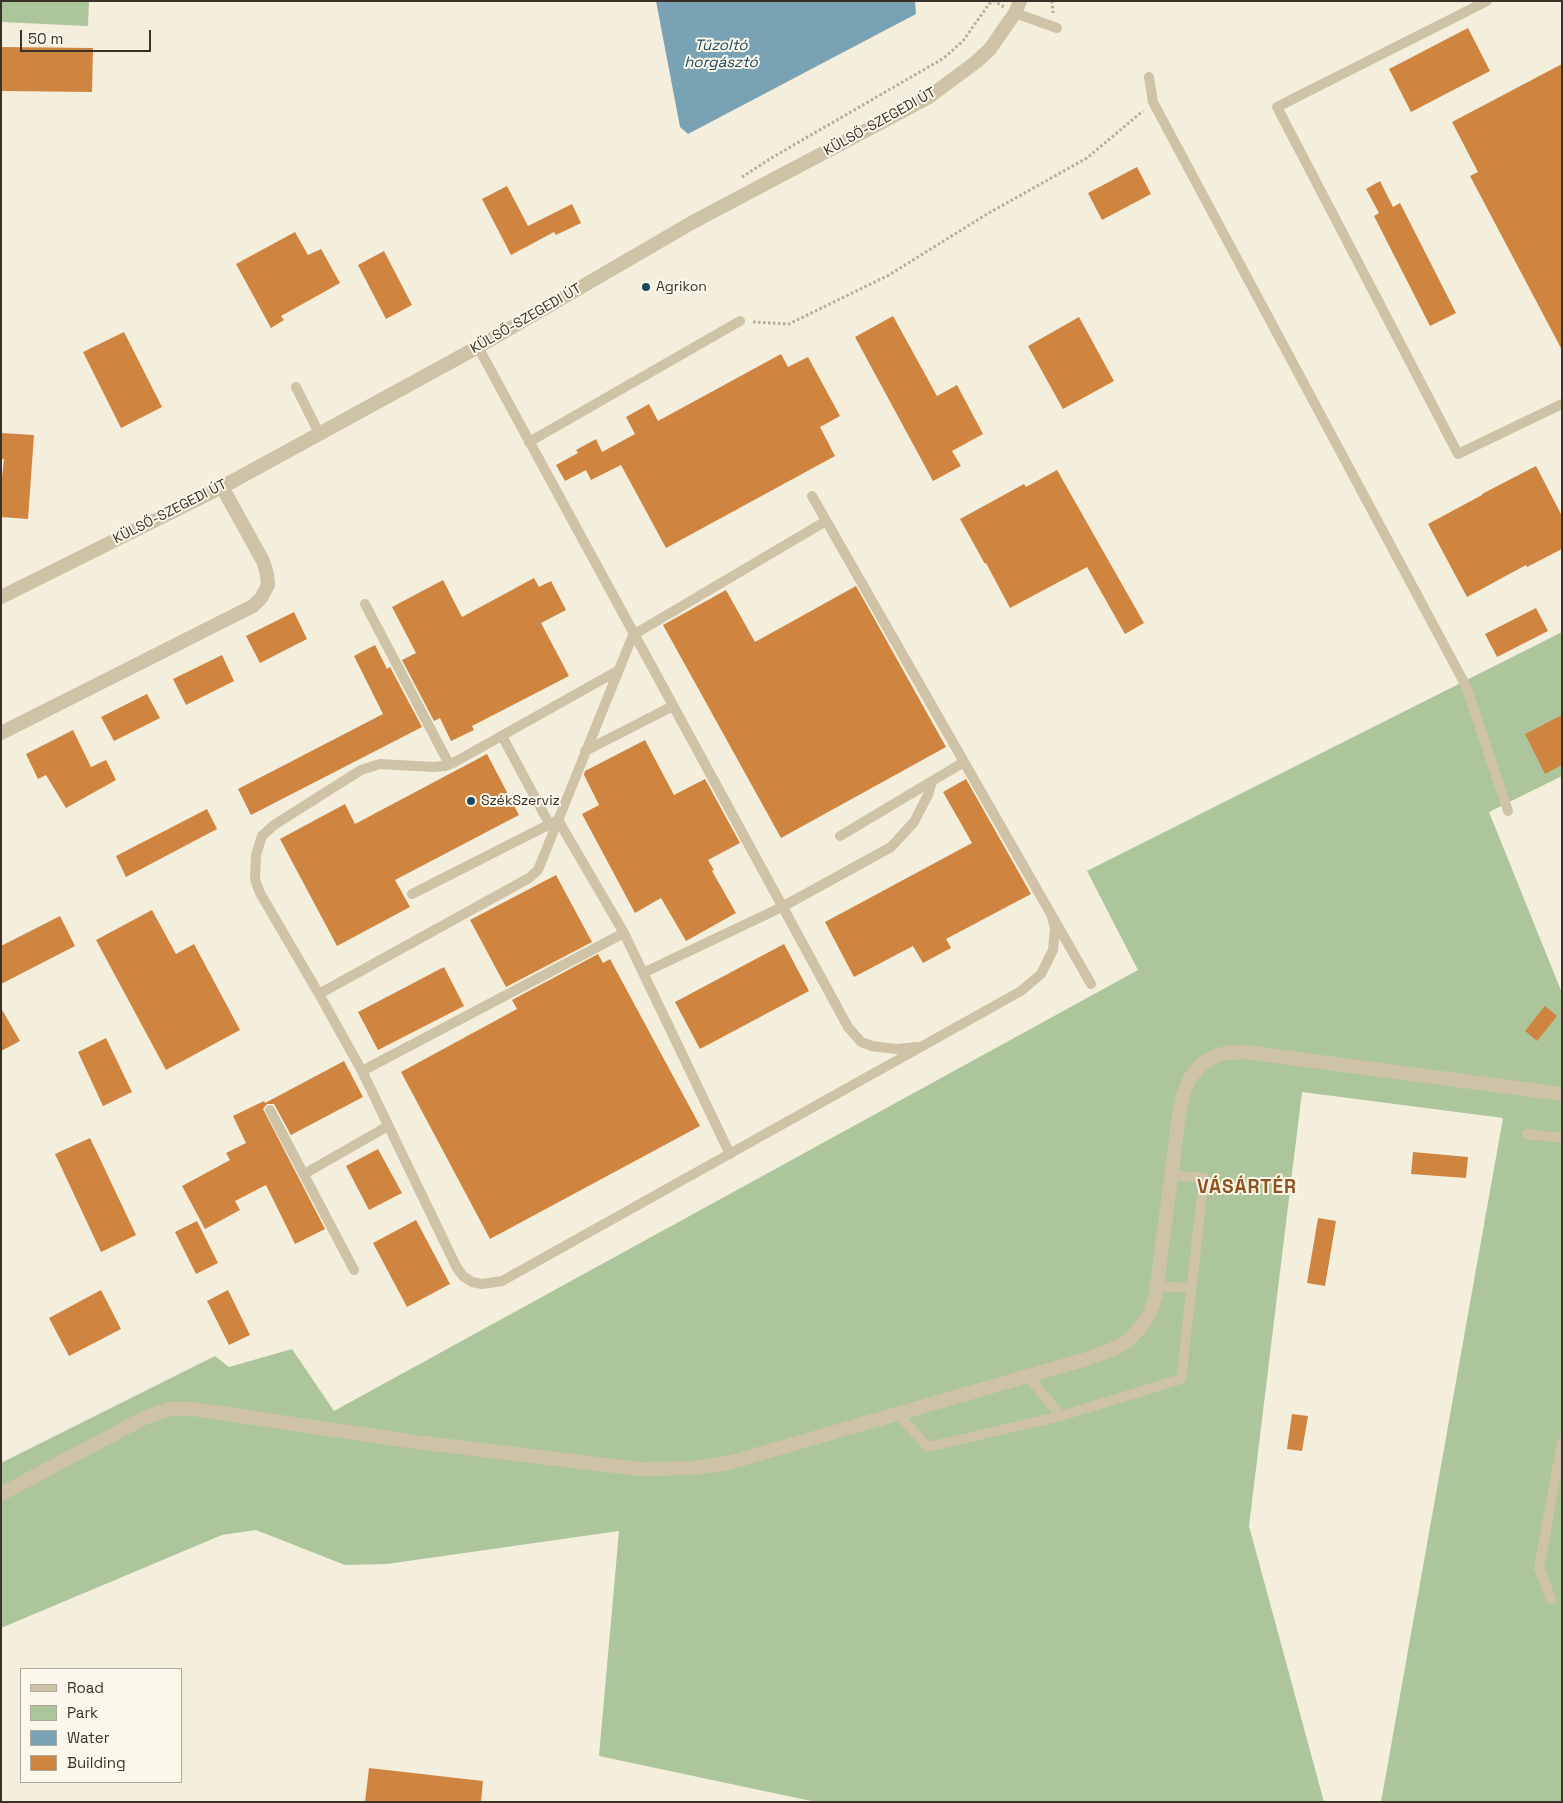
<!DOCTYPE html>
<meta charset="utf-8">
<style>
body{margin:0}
#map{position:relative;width:1563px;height:1803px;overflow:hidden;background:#f4efdd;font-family:"Space Grotesk",sans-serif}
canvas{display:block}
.frame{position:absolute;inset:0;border:2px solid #3a3228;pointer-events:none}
.legend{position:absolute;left:20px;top:1668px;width:162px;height:115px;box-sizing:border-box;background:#fbf7ea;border:1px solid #aea89c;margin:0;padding:6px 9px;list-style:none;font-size:15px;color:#3a3228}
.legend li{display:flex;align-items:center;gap:10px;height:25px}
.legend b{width:25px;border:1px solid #aea89c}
.scale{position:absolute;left:20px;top:30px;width:131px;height:22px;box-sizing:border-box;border:2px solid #3a3228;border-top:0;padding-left:6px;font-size:15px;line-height:18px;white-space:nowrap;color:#3a3228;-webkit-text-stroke:4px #fbf7ea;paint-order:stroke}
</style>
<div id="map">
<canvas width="1563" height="1803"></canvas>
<div class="frame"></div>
<ul class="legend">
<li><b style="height:6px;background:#cec2a7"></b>Road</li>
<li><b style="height:14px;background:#adc59b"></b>Park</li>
<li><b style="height:14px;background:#79a3b4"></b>Water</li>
<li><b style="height:14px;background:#cf8540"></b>Building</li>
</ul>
<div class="scale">50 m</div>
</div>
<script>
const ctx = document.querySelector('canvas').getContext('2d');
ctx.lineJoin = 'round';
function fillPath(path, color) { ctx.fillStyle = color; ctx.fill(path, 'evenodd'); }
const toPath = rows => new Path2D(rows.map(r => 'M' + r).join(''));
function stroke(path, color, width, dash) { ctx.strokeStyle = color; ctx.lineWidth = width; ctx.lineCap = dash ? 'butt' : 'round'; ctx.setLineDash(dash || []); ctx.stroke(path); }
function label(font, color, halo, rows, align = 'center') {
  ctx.font = font + ' "Space Grotesk",sans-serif'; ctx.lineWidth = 4; ctx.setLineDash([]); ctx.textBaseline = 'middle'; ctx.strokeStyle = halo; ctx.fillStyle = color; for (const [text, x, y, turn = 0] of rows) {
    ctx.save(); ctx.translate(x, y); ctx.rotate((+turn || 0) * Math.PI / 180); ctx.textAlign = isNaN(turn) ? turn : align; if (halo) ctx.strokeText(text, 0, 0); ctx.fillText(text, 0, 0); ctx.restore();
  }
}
const green = toPath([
 [1,1,89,1,88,26,1,22],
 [1562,632,1562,776,1489,812,1562,993,1562,1802,1381,1802,1503,1118,1302,1092,1249,1526,1324,1802,816,1802,599,1756,619,1531,387,1564,345,1565,256,1530,222,1535,1,1628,1,1463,215,1356,229,1367,292,1349,334,1411,1138,970,1087,871]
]);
const water = toPath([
 [656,1,915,1,916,14,688,134,680,127]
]);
const building = toPath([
 [1468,28,1490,71,1411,112,1389,69],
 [1,47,93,48,92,92,1,91],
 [1562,64,1562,350,1470,176,1478,172,1452,122],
 [1137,167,1151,194,1102,220,1088,193],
 [1380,181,1393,207,1400,203,1456,313,1430,326,1374,216,1379,213,1366,189],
 [507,186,528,226,572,204,581,223,556,235,554,232,511,255,482,199],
 [295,232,308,255,321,249,340,283,281,316,284,320,271,328,236,264],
 [384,251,412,305,386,319,358,265],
 [893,316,937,396,957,385,983,434,952,451,961,466,933,481,855,337],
 [1079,317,1114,381,1063,409,1028,346],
 [124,332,162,407,121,428,83,352],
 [781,354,788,367,808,357,840,416,820,427,835,456,666,548,621,465,591,480,586,470,565,481,556,465,578,453,576,450,596,439,602,452,635,434,626,417,649,404,658,421],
 [1,433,34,435,28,519,1,517,1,486,4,459,1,459],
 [1536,466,1562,516,1562,549,1527,567,1526,565,1467,597,1428,524,1482,495,1482,494],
 [1057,470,1144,623,1125,634,1087,567,1010,608,986,563,985,564,960,519,1024,484,1026,487],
 [534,578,539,587,551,581,566,610,541,623,569,676,472,726,474,730,451,741,440,718,434,721,402,660,416,653,392,607,443,580,462,617],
 [856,586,946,747,781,838,663,625,726,590,755,642],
 [1536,608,1548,631,1497,657,1485,634],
 [294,612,307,639,260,663,246,636],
 [375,645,387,669,390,667,422,727,251,815,238,789,383,714,354,656],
 [222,655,234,681,186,705,173,679],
 [147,694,160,718,114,741,101,717],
 [1562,715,1562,765,1545,774,1525,734],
 [73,730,91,767,106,760,116,780,66,808,46,775,38,779,26,754],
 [645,740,674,795,705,779,740,843,708,860,714,870,712,871,736,913,686,941,661,898,635,913,582,814,599,805,584,775,585,771],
 [487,754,519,815,395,880,410,907,337,946,280,839,345,804,355,824],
 [966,779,1031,894,946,939,951,948,923,963,913,946,854,977,825,922,972,843,943,792],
 [207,809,217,829,126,877,116,856],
 [556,875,592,942,506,987,470,920],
 [152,910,176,954,194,944,240,1030,166,1070,96,940],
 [60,916,75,946,1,984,1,946],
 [784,944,809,991,700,1049,675,1002],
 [598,954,603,963,610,959,700,1126,490,1239,401,1072,517,1009,512,1000],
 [444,967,464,1006,378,1050,358,1012],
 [1545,1006,1557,1016,1537,1041,1525,1031],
 [1,1008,20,1041,1,1051],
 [106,1038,132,1092,103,1106,78,1052],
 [344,1061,363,1097,291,1135,274,1104,267,1104,263,1109,325,1229,295,1244,266,1185,235,1201,240,1210,205,1229,182,1186,230,1160,226,1153,246,1143,233,1116,264,1101,265,1103],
 [90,1138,136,1235,101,1252,55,1154],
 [378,1149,402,1193,369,1210,346,1166],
 [1413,1152,1468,1157,1466,1178,1411,1174],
 [1318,1218,1336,1221,1325,1286,1307,1283],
 [416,1220,450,1284,407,1307,373,1243],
 [197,1221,218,1263,196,1274,175,1232],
 [101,1290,121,1329,69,1356,49,1318],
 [228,1290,250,1335,229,1345,207,1301],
 [1292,1414,1308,1416,1302,1451,1287,1449],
 [369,1768,483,1781,481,1802,365,1802]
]);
const path = toPath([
 [1052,1,1053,13],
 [742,177,773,157,944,58,963,41,989,4,994,1,1004,7],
 [753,322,789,324,889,275,987,214,1087,158,1143,111]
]);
const service = toPath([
 [1487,1,1277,107,1458,454,1562,404],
 [1015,13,1057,28],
 [1149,77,1153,102,1466,686,1508,811],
 [478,347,848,1027,861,1042,872,1046,896,1049,918,1047],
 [296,387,319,433],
 [529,442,740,321],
 [812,496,1091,984],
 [365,604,449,764],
 [619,670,455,762,445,766,434,767,380,764,361,770,274,825,262,836,256,855,255,879,260,893,319,994,362,1071,457,1268,463,1276,472,1282,482,1284,502,1281,1021,991,1041,974,1053,950,1055,928,1051,914],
 [502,736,552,829],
 [585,751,673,706],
 [840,836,964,762],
 [412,894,558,820,624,933,730,1154],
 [643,973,782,907,891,847,914,822,928,795,932,781],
 [319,994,529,878,538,870,633,635,826,521],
 [362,1071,624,933],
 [270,1110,354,1270],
 [1527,1134,1562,1138],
 [304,1174,388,1126],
 [1157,1286,1191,1288],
 [1028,1376,1061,1416,1181,1379,1204,1178,1172,1175],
 [898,1414,928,1447,1061,1416],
 [1551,1599,1539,1568,1562,1442]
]);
const minor = toPath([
 [1,733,253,606,261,598,268,585,267,574,263,561,222,487],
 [1,1494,146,1417,170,1409,193,1409,416,1442,640,1469,692,1468,728,1463,1090,1358,1113,1349,1128,1341,1140,1328,1150,1313,1156,1294,1179,1114,1183,1095,1190,1078,1201,1065,1215,1056,1226,1053,1245,1052,1562,1094]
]);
const tertiary = toPath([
 [1,597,222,487,478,347,693,222,929,97,976,62,990,49,1015,13,1020,1]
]);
const markers = [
 [646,287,5,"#1a495f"],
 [471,801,5,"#1a495f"]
];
const streetNames = [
 ["KÜLSŐ-SZEGEDI ÚT",880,122,-29],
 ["KÜLSŐ-SZEGEDI ÚT",526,319,-30],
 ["KÜLSŐ-SZEGEDI ÚT",170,512,-27]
];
const poiNames = [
 ["Agrikon",656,287],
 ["SzékSzerviz",481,801]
];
const waterNames = [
 ["Tűzoltó",721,46],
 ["horgásztó",721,63]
];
const districtNames = [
 ["VÁSÁRTÉR",1247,1188]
];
fillPath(green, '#adc59b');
fillPath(water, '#79a3b4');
fillPath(building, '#cf8540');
stroke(path, '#baac91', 3, [2.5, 2.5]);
stroke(service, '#cec2a7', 10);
stroke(minor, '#cec2a7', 14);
stroke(tertiary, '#cec2a7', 14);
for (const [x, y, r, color] of markers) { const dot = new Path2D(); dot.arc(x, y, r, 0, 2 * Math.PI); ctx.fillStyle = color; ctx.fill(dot); stroke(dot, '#fbf7ea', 2); }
label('14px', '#3a3228', '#fbf7ea', streetNames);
label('14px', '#3a3228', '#fbf7ea', poiNames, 'left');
label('italic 15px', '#1a495f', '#fbf7ea', waterNames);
ctx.letterSpacing = '1px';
label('bold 19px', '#8f531b', '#fbf7ea', districtNames);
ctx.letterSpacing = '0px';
</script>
